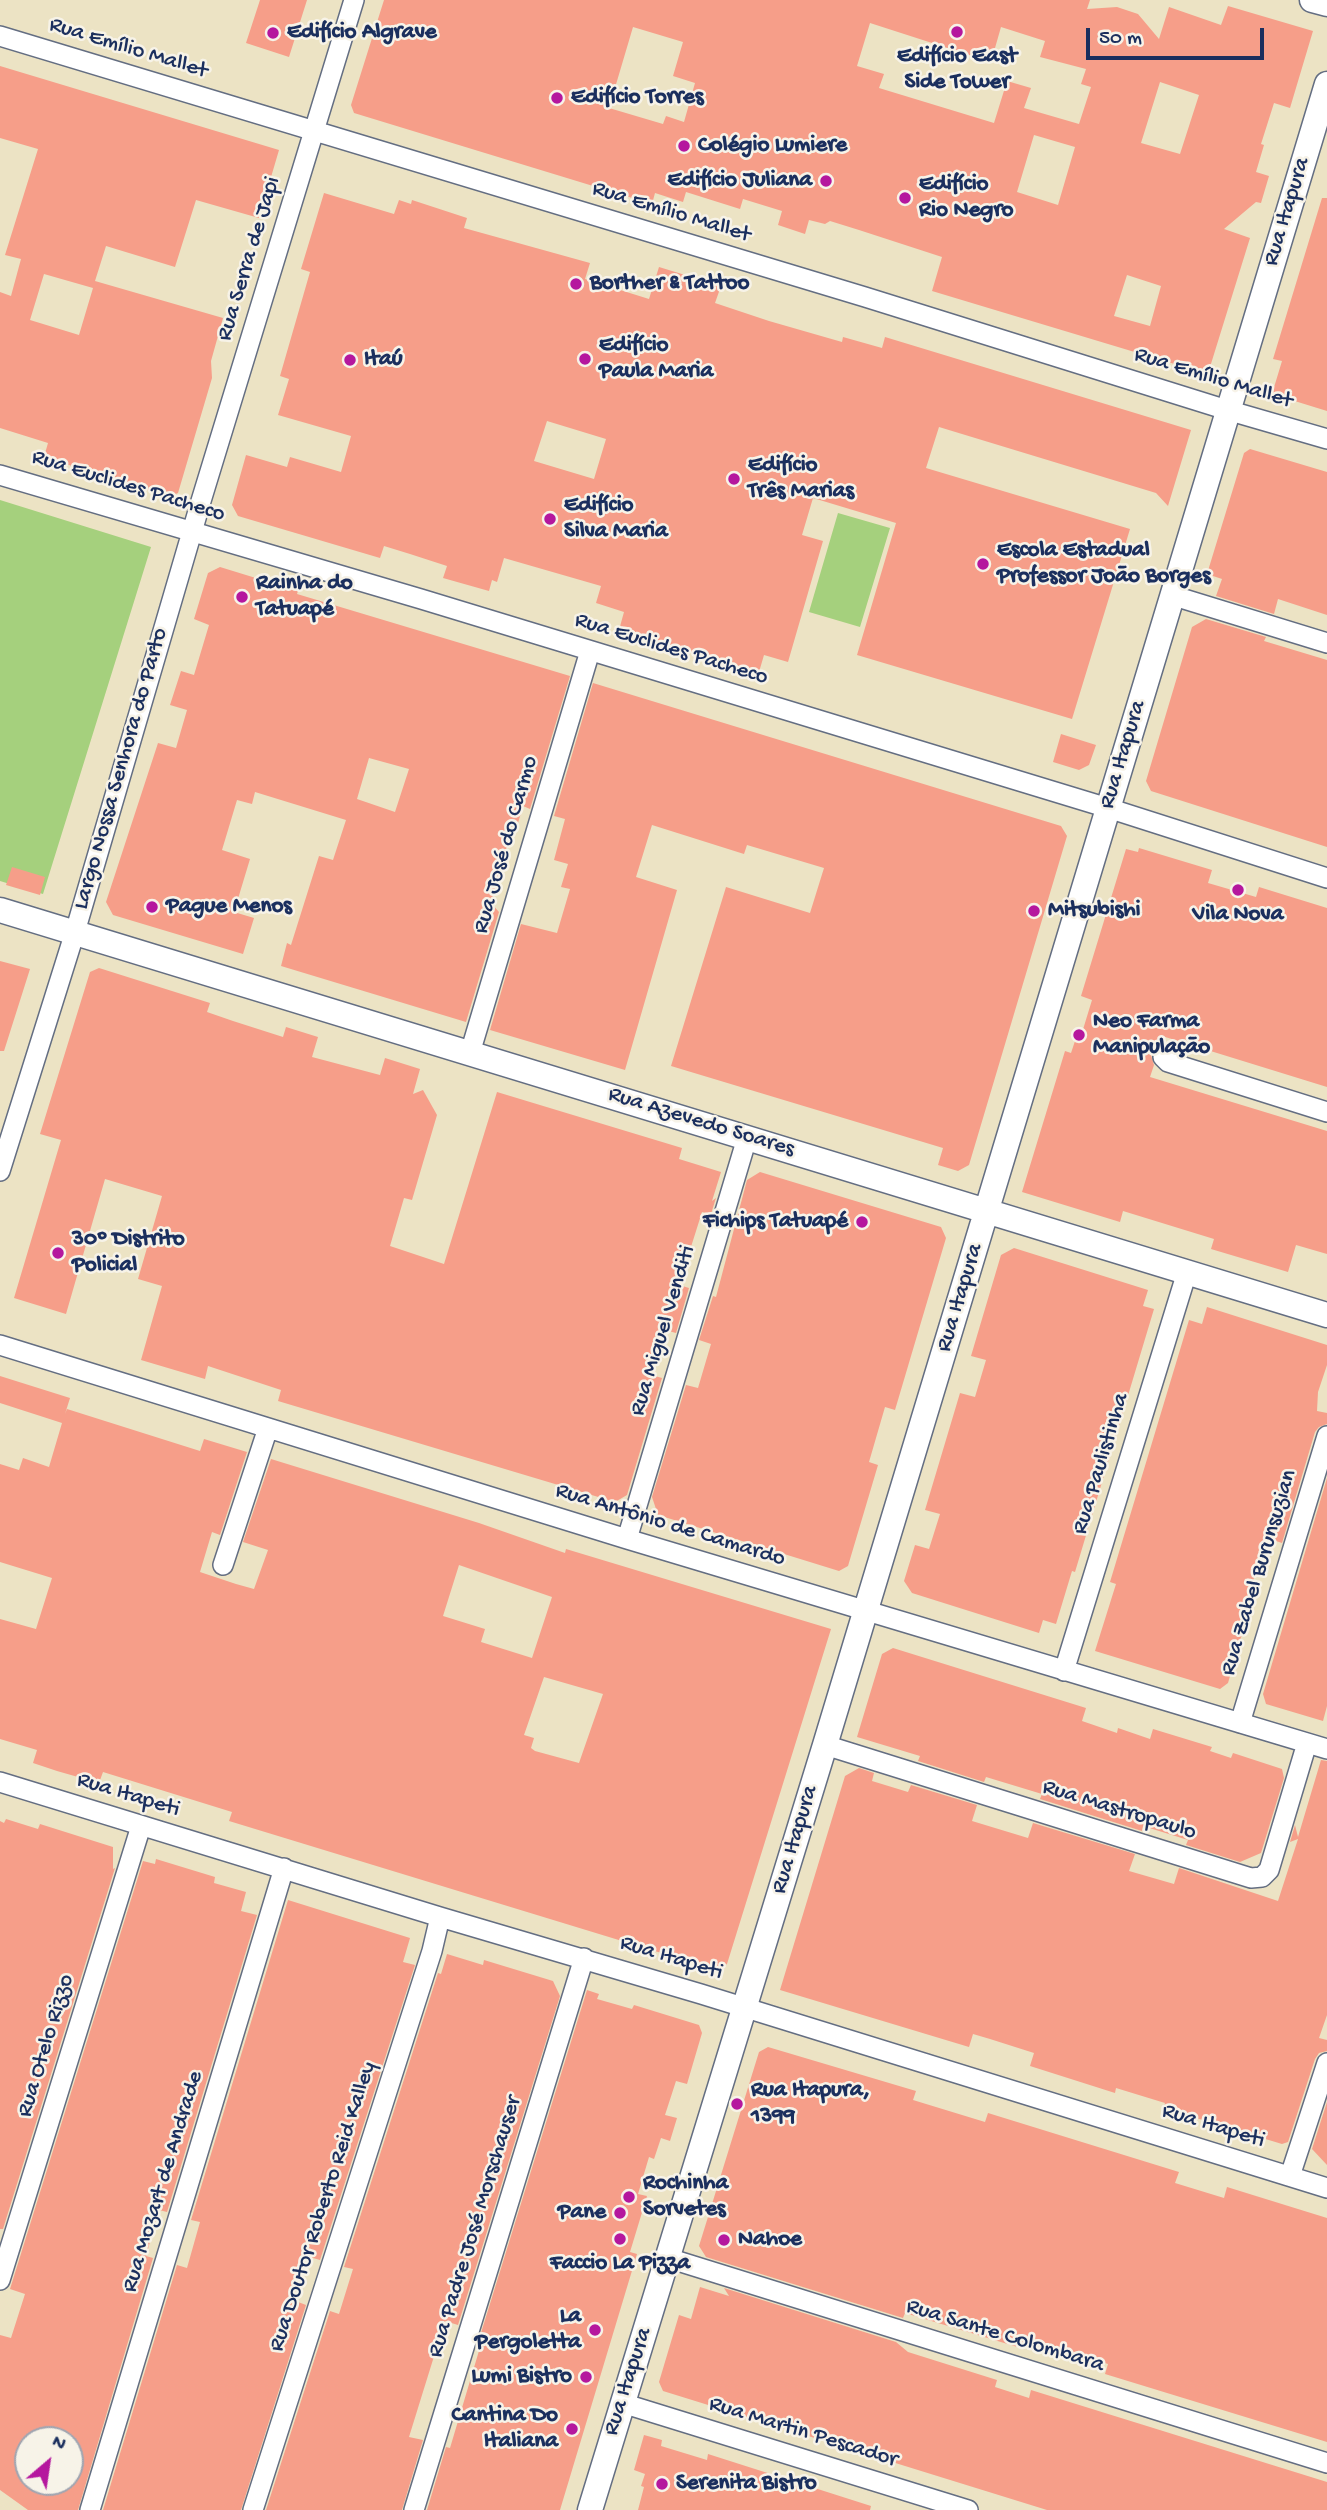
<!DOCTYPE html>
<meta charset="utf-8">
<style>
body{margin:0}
#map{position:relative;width:1327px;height:2510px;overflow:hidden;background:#ece3c4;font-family:"Gochi Hand",sans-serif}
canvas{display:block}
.north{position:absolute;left:14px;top:2426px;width:70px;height:70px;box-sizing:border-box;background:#f7f3e8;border:2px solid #9fa5b1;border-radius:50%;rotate:29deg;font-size:19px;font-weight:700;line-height:28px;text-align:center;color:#1b2f5e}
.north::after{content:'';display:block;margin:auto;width:24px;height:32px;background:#b5179e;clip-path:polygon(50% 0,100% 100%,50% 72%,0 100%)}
.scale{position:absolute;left:1086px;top:28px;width:178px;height:32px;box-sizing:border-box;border:4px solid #1b2f5e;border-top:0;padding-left:9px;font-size:21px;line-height:24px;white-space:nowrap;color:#1b2f5e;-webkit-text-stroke:5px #f7f3e8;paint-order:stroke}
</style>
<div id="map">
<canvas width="1327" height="2510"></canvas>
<div class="north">N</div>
<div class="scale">50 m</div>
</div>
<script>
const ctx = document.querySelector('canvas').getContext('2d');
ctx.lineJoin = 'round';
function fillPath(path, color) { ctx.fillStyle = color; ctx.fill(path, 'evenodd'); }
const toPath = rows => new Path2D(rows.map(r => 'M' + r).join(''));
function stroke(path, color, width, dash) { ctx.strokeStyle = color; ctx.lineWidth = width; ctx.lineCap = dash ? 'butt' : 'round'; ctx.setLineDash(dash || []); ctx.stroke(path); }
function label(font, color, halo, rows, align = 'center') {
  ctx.font = font + ' "Gochi Hand",sans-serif'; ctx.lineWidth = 5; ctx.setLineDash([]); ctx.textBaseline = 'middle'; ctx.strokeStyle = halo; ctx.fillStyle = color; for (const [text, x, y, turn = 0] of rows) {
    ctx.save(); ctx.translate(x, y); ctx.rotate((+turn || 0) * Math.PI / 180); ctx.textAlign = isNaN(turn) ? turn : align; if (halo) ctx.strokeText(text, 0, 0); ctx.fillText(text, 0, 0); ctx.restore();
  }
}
const green = toPath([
 [0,500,151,547,43,894,0,881],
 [838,513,890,528,860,627,809,612]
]);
const building = toPath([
 [260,0,307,0,289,57,246,43],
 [384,0,1090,0,1087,9,1117,7,1138,14,1159,39,1169,7,1221,25,1228,6,1313,31,1290,108,1274,103,1261,144,1264,145,1256,172,1269,176,1261,203,1256,202,1224,229,1250,238,1210,367,1201,372,932,291,942,257,859,230,830,221,825,224,809,220,805,234,778,225,782,211,743,199,740,209,686,192,683,202,655,193,652,204,354,113,351,105],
 [870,23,991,62,1001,27,1045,41,1040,57,1086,69,1081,84,1091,87,1079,124,1024,108,1031,88,1007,81,994,123,879,88,884,74,857,66],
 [633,27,683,42,673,76,695,83,684,122,666,116,663,124,609,108],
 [1160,82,1199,95,1180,154,1141,143],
 [1034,135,1075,147,1058,205,1017,192],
 [1127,275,1161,286,1150,326,1114,316],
 [0,66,279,150,259,218,196,200,175,267,106,246,95,281,223,318,211,361,212,378,178,493,169,497,44,457,48,443,0,428,0,292,11,296,21,259,5,255,38,149,0,138],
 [44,274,93,288,79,335,30,320],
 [324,193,394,214,399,200,411,204,412,200,467,218,464,228,590,263,585,279,649,299,659,267,721,286,715,303,769,321,842,342,843,337,882,348,885,337,1191,430,1168,506,1156,493,939,427,926,468,1130,529,1072,719,857,655,896,523,813,498,802,535,823,541,788,662,764,655,759,672,619,630,624,612,596,603,601,586,504,558,497,582,492,580,489,591,443,578,447,566,410,554,384,546,380,558,238,516,232,505,246,455,287,467,290,457,341,472,351,436,278,415,289,379,280,376,310,272,301,269],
 [547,421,606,439,594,479,534,461],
 [1322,198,1327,198,1327,411,1272,394,1282,361,1273,359],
 [1250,449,1327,472,1327,615,1278,599,1274,614,1216,596,1222,579,1207,574,1244,453],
 [220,567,298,591,297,594,570,676,530,809,523,806,511,847,507,846,491,903,499,912,466,1022,281,966,287,943,291,945,319,856,333,860,346,820,255,792,252,804,237,800,222,850,250,859,234,912,254,918,243,954,113,915,106,902,158,743,176,748,187,710,170,705,181,671,194,675,209,625,194,619,208,573],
 [369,758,409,769,395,812,357,799],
 [1206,619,1266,637,1264,641,1327,660,1327,847,1151,791,1146,781,1192,627],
 [593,683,1061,826,1067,836,969,1165,958,1171,938,1165,943,1148,671,1066,726,887,810,913,824,868,747,845,744,854,652,825,636,877,677,890,625,1070,490,1030,521,924,557,933,570,889,561,887,568,864,554,860,565,819,554,816],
 [1061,734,1096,745,1089,765,1079,770,1053,762],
 [1139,848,1212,870,1208,883,1256,897,1259,887,1327,908,1327,1087,1162,1036,1160,1045,1151,1055,1154,1065,1150,1077,1327,1131,1327,1254,1296,1245,1288,1272,1211,1249,1214,1239,1123,1211,1120,1222,1022,1192,1065,1051,1071,1053,1077,1035,1081,1036,1092,1000,1081,996,1126,849,1138,852],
 [12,867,45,877,40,895,6,885],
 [0,961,30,969,4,1051,0,1051],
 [99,968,210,1003,207,1012,233,1021,283,1037,286,1027,318,1037,312,1057,380,1075,385,1058,420,1069,413,1094,423,1090,437,1115,412,1200,404,1198,390,1246,444,1264,497,1092,682,1148,679,1159,721,1172,712,1201,716,1198,711,1214,702,1212,679,1285,689,1288,676,1333,661,1329,648,1374,662,1378,627,1495,615,1502,278,1401,281,1390,208,1366,205,1379,141,1360,162,1286,138,1279,162,1196,105,1179,66,1314,14,1298,61,1140,40,1134,90,972],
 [760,1172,941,1227,946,1238,895,1410,885,1407,869,1462,878,1465,848,1566,839,1571,658,1515,652,1497,686,1385,698,1388,711,1344,699,1340,713,1296,716,1297,747,1180],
 [1014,1248,1148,1290,1143,1306,1154,1309,1075,1572,1072,1571,1056,1624,1043,1620,1039,1633,912,1593,904,1581,915,1545,929,1549,940,1514,925,1510,960,1393,975,1397,986,1360,971,1356,1001,1255],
 [1207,1307,1327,1345,1327,1365,1318,1392,1317,1411,1327,1413,1327,1424,1319,1427,1315,1432,1282,1543,1273,1540,1267,1558,1260,1556,1250,1592,1256,1594,1250,1614,1248,1613,1228,1683,1220,1689,1095,1651,1116,1584,1110,1582,1189,1320,1202,1324],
 [0,1376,70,1398,65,1414,67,1409,200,1451,204,1439,247,1452,220,1535,212,1532,200,1572,236,1584,254,1589,268,1550,243,1542,271,1459,479,1523,565,1553,566,1549,831,1629,727,1964,717,1970,229,1821,232,1812,103,1772,99,1783,57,1771,33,1763,37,1750,0,1739,0,1619,36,1629,52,1578,0,1562,0,1464,19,1470,23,1458,49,1467,62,1423,0,1403],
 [459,1565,552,1597,532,1658,481,1642,485,1629,443,1616],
 [544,1677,603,1694,579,1763,535,1751,531,1748,534,1738,524,1735],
 [1327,1478,1327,1706,1323,1721,1266,1704,1263,1694],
 [893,1648,1086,1708,1082,1721,1117,1733,1118,1728,1150,1739,1153,1729,1212,1747,1210,1751,1231,1758,1233,1753,1282,1769,1284,1778,1261,1853,1240,1862,1186,1845,1188,1840,1143,1826,1142,1831,1040,1799,1042,1794,986,1777,984,1782,918,1761,920,1756,857,1737,882,1654],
 [1321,1760,1327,1761,1327,2015,1319,2038,1327,2040,1327,2051,1319,2053,1315,2059,1288,2142,1282,2144,1163,2108,1165,2103,1116,2088,1115,2093,1030,2066,1034,2053,990,2039,973,2034,969,2047,780,1990,845,1776,859,1768,874,1773,872,1781,908,1792,911,1785,977,1805,972,1821,1028,1838,1033,1823,1135,1854,1129,1871,1174,1884,1179,1868,1278,1901,1298,1839,1290,1842,1295,1825,1298,1837],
 [6,1819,38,1829,40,1824,113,1847,113,1869,115,1868,3,2229,0,2229,0,1821,4,1823],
 [156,1859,215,1877,214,1883,246,1892,241,1911,257,1915,167,2212,159,2210,146,2256,153,2258,78,2510,28,2510,0,2490,0,2335,11,2338,25,2294,10,2289,143,1861,155,1864],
 [28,2440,70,2440,70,2482,28,2482],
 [288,1900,410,1938,403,1962,415,1965,320,2260,306,2256,293,2300,306,2305,241,2510,103,2510,177,2265,187,2268,200,2222,191,2220],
 [447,1954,483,1965,484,1960,553,1981,560,1996,458,2325,445,2321,422,2395,409,2437,423,2440,402,2510,266,2510,330,2311,339,2314,353,2269,344,2267,438,1973,441,1974],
 [587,1990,599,1994,597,1999,632,2009,634,2005,699,2025,702,2033,687,2084,676,2081,665,2115,677,2118,670,2141,661,2138,654,2159,649,2157,638,2194,647,2196,630,2252,637,2254,560,2510,427,2510,446,2447,450,2448,484,2334,481,2333],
 [768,2047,916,2091,913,2100,985,2122,988,2113,1179,2172,1175,2183,1224,2198,1227,2187,1327,2218,1327,2442,1105,2374,1108,2364,1028,2339,1024,2349,905,2313,903,2318,706,2257,699,2246,759,2052],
 [1327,2102,1327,2165,1312,2149],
 [700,2287,729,2296,724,2288,896,2342,908,2352,997,2380,995,2387,1029,2398,1031,2390,1327,2482,1327,2510,1047,2510,663,2391,659,2382,679,2315,691,2319],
 [644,2435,662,2440,661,2446,707,2460,708,2454,871,2506,870,2510,638,2510,644,2487,641,2486,645,2474,634,2470]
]);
const minor = toPath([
 [0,36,865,297,1227,410,1327,439],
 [0,475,421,599,1108,808,1327,878],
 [1171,595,1327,643],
 [470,1053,590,651],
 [1163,1057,1168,1062,1327,1112],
 [0,1171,75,932,201,501,354,0],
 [0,1345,627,1539,1327,1749],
 [627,1539,747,1138],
 [223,1565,268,1428],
 [1064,1671,1187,1272],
 [1240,1723,1327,1436],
 [825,1745,1251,1878,1262,1877,1269,1870,1307,1743],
 [0,1782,440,1917,701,1994,1327,2188],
 [1290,2176,1327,2063],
 [668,2258,1327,2463],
 [0,2280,141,1826],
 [622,2403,968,2510],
 [90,2510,284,1868],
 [253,2510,432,1951,440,1917],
 [414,2510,584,1958]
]);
const tertiary = toPath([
 [1312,0,1327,4],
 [0,910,1327,1315],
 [590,2510,825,1745,1327,84]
]);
const markers = [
 [957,32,7,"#b5179e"],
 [273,33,7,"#b5179e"],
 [557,98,7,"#b5179e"],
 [684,146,7,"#b5179e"],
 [826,181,7,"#b5179e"],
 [905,198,7,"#b5179e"],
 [576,284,7,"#b5179e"],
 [585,359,7,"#b5179e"],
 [350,360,7,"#b5179e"],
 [734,479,7,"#b5179e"],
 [550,519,7,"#b5179e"],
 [983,564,7,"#b5179e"],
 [242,597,7,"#b5179e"],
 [1238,890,7,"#b5179e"],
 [152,907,7,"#b5179e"],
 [1034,911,7,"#b5179e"],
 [1079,1035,7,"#b5179e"],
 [862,1222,7,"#b5179e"],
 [58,1253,7,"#b5179e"],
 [737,2104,7,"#b5179e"],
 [629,2197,7,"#b5179e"],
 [620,2213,7,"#b5179e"],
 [620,2239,7,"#b5179e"],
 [724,2240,7,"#b5179e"],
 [595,2330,7,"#b5179e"],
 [586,2377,7,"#b5179e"],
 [572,2429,7,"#b5179e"],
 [662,2484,7,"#b5179e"]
];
const poiNames = [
 ["Edifício Algrave",287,33],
 ["Edifício East",957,57,"center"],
 ["Side Tower",957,83,"center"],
 ["Edifício Torres",571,98],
 ["Colégio Lumiere",698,146],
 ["Edifício Juliana",812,181,"right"],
 ["Edifício",919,185],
 ["Rio Negro",919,211],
 ["Borther & Tattoo",590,284],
 ["Edifício",599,346],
 ["Paula Maria",599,372],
 ["Itaú",364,360],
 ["Edifício",748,466],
 ["Três Marias",748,492],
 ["Edifício",564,506],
 ["Silva Maria",564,532],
 ["Escola Estadual",997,551],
 ["Professor João Borges",997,577],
 ["Rainha do",256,584],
 ["Tatuapé",256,610],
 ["Pague Menos",166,907],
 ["Mitsubishi",1048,911],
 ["Vila Nova",1238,915,"center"],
 ["Neo Farma",1093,1022],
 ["Manipulação",1093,1048],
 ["Fichips Tatuapé",848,1222,"right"],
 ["30º Distrito",72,1240],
 ["Policial",72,1266],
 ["Rua Itapura,",751,2091],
 ["1399",751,2117],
 ["Rochinha",643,2184],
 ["Sorvetes",643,2210],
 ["Pane",606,2213,"right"],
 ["Nahoe",738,2240],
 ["Faccio La Pizza",620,2264,"center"],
 ["La",581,2317,"right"],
 ["Pergoletta",581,2343,"right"],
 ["Lumi Bistro",572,2377,"right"],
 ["Cantina Do",558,2416,"right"],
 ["Italiana",558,2442,"right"],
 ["Serenita Bistro",676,2484]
];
const streetNames = [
 ["Rua Emílio Mallet",128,49,17],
 ["Rua Itapura",1288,212,-73],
 ["Rua Emílio Mallet",671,213,17],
 ["Rua Serra de Japi",250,259,-73],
 ["Rua Emílio Mallet",1213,379,17],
 ["Rua Euclides Pacheco",128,487,17],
 ["Rua Euclides Pacheco",671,650,17],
 ["Rua Itapura",1124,755,-73],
 ["Largo Nossa Senhora do Parto",122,769,-74],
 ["Rua José do Carmo",507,845,-74],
 ["Rua Azevedo Soares",701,1123,17],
 ["Rua Itapura",961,1298,-73],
 ["Rua Miguel Venditi",664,1331,-73],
 ["Rua Paulistinha",1102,1464,-73],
 ["Rua Antônio de Camardo",670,1526,17],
 ["Rua Zabel Burunsuzian",1260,1573,-73],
 ["Rua Itapeti",128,1796,17],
 ["Rua Mastropaulo",1119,1811,17],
 ["Rua Itapura",796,1840,-73],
 ["Rua Itapeti",671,1959,17],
 ["Rua Otelo Rizzo",47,2046,-73],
 ["Rua Itapeti",1213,2127,17],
 ["Rua Mozart de Andrade",164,2182,-73],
 ["Rua Doutor Roberto Reid Kalley",324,2207,-72],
 ["Rua Padre José Morschauser",476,2227,-73],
 ["Rua Sante Colombara",1005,2337,17],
 ["Rua Itapura",629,2382,-72],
 ["Rua Martin Pescador",803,2433,17]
];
fillPath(green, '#a5d07d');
fillPath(building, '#f69e89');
stroke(minor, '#646e82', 22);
stroke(tertiary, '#646e82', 27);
stroke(minor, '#fff', 19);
stroke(tertiary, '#fff', 24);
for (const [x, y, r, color] of markers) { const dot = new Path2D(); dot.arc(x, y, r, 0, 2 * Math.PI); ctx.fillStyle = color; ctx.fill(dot); stroke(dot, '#f7f3e8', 2.5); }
label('bold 23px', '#1b2f5e', '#f7f3e8', poiNames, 'left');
label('23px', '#1b2f5e', '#f7f3e8', streetNames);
</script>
